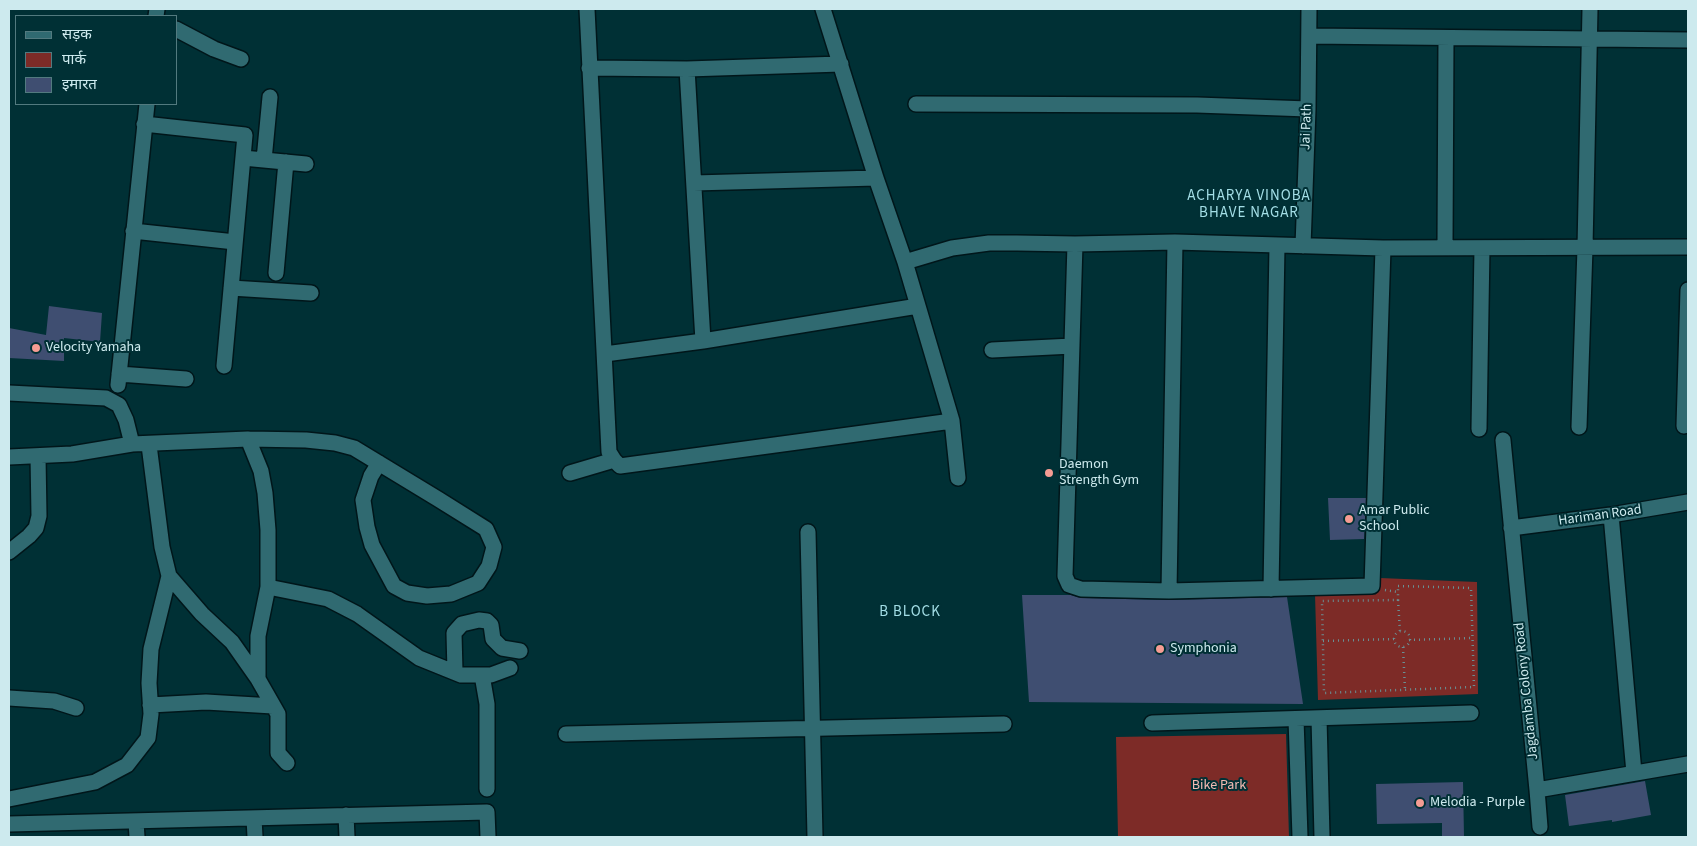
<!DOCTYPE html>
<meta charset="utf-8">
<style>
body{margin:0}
#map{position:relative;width:1697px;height:846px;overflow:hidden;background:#003035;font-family:"Source Sans 3","Noto Sans Devanagari",sans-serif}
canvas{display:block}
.frame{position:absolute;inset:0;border:10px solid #cdeaee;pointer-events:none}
.legend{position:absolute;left:15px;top:15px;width:162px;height:90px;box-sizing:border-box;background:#003035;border:1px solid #527a7f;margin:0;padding:6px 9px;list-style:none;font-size:15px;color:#cdeaee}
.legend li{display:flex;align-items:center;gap:10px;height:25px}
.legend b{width:25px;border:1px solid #527a7f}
</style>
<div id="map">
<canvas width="1697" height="846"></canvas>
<div class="frame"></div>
<ul class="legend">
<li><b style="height:6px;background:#306a71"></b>सड़क</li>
<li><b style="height:14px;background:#7d2b27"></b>पार्क</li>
<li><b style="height:14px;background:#3f4e71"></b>इमारत</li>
</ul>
</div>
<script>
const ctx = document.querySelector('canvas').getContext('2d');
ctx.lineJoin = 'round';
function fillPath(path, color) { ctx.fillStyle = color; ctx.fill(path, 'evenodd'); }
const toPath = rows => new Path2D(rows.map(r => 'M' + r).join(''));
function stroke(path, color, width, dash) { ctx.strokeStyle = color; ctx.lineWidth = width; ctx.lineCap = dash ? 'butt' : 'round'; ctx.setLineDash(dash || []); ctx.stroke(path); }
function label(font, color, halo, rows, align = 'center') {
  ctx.font = font + ' "Source Sans 3",sans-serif'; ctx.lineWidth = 4; ctx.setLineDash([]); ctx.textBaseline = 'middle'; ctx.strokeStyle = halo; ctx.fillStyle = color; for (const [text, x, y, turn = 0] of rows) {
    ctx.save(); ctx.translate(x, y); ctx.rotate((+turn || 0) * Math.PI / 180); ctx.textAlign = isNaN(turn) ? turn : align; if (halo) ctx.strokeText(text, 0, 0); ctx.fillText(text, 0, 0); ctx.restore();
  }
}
const green = toPath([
 [1380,578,1477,582,1478,694,1318,700,1315,594],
 [1286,734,1289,837,1118,837,1116,737]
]);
const building = toPath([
 [49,306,102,313,100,342,64,338,64,361,9,358,9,328,46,335],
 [1328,498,1366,498,1364,539,1330,540],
 [1022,595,1071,595,1081,598,1169,600,1287,597,1303,704,1029,702],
 [1645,781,1651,815,1612,822,1612,820,1569,826,1565,795],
 [1463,782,1464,837,1442,837,1442,823,1377,824,1376,784]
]);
const path = toPath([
 [1398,586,1471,588,1474,687,1324,693,1322,601,1398,600,1398,586],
 [1385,590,1398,592],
 [1398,600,1400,632],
 '1394 639a8 8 0 1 1 16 0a8 8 0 1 1-16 0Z',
 [1409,640,1472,638],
 [1323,641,1394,639],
 [1403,647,1405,690]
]);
const minor = toPath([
 [587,9,609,452,614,460,620,466,952,421,905,262,876,178,823,9],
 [156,16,157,9],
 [176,29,214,49,241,59],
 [1309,36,1688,40],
 [589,68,687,69,841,64],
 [687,69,703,341],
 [916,104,1197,105,1308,109],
 [144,124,245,135,224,366],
 [243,158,306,164],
 [264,160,270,97],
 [694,183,876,178],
 [133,231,235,242],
 [1075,244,1065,576,1069,585,1081,589,1169,591,1372,586,1383,248],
 [1303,246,1308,109,1309,9],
 [1445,247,1446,38],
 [905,262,952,248,989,243,1017,243,1075,244,1175,242,1383,248,1688,247],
 [276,273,286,162],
 [231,288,311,293],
 [992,350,1072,346],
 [605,354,703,341,918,306],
 [119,374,186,379],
 [118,385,147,104],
 [9,393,106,398,119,405,126,420,132,444],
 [952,421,958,478],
 [1684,426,1688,290],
 [1579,427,1585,248,1590,9],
 [1479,429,1482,248],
 [248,439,306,440,335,443,354,448,438,499,486,529,494,547,489,566,478,583,451,594,427,596,407,593,394,586,372,545,367,527,363,500,371,476,379,463],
 [1503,440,1537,790,1688,764],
 [9,457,72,454,132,444,248,439,261,471,265,493,268,530,268,587,328,599,357,614,419,658,461,675,491,675,510,668],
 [570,473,614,460],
 [1611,515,1634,773],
 [1511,528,1611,515,1688,502],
 [808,532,815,837],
 [9,552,29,536,36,528,39,516,38,456],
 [169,576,202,614,232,642,258,679,278,714,278,753,287,763],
 [1271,589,1277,246],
 [1169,591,1175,242],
 [455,672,454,633,462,624,479,620,487,621,491,625,493,639,502,648,520,651],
 [482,675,487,704,487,789],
 [258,679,258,636,268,587],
 [9,698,54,701,76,708],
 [150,705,206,702,273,706],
 [1319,718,1322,837],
 [1296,719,1300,837],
 [1152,723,1471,713],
 [566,734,1004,724],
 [1537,790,1540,827],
 [9,799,95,782,127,765,148,738,151,714,149,683,151,649,169,576,162,547,149,445],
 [346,815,347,837],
 [254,818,255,837],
 [136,822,137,837],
 [9,824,487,812,488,837]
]);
const markers = [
 [36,348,5,"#f59c93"],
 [1049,473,5,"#f59c93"],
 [1349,519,5,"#f59c93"],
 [1160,649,5,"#f59c93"],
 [1420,803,5,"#f59c93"]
];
const streetNames = [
 ["Jai Path",1307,127,-88],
 ["Hariman Road",1600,516,-8],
 ["Jagdamba Colony Road",1527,691,-96]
];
const poiNames = [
 ["Velocity Yamaha",46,348],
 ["Daemon",1059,465],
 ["Strength Gym",1059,481],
 ["Amar Public",1359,511],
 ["School",1359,527],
 ["Symphonia",1170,649],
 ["Melodia - Purple",1430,803]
];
const parkNames = [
 ["Bike Park",1219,786]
];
const neighbourhoodNames = [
 ["ACHARYA VINOBA",1249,197],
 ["BHAVE NAGAR",1249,214],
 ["B BLOCK",910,613]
];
fillPath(green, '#7d2b27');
fillPath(building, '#3f4e71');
stroke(minor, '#00161a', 18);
stroke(path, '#6a9094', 2.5, [1, 4]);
stroke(minor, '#306a71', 15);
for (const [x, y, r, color] of markers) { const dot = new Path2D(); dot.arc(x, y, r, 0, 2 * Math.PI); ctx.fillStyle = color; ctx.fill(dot); stroke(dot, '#003035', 2); }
label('14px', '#cdeaee', '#003035', streetNames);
label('14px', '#cdeaee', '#003035', poiNames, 'left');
label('14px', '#f3bab3', '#003035', parkNames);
ctx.letterSpacing = '1px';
label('15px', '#a3dee6', '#003035', neighbourhoodNames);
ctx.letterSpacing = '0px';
</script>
